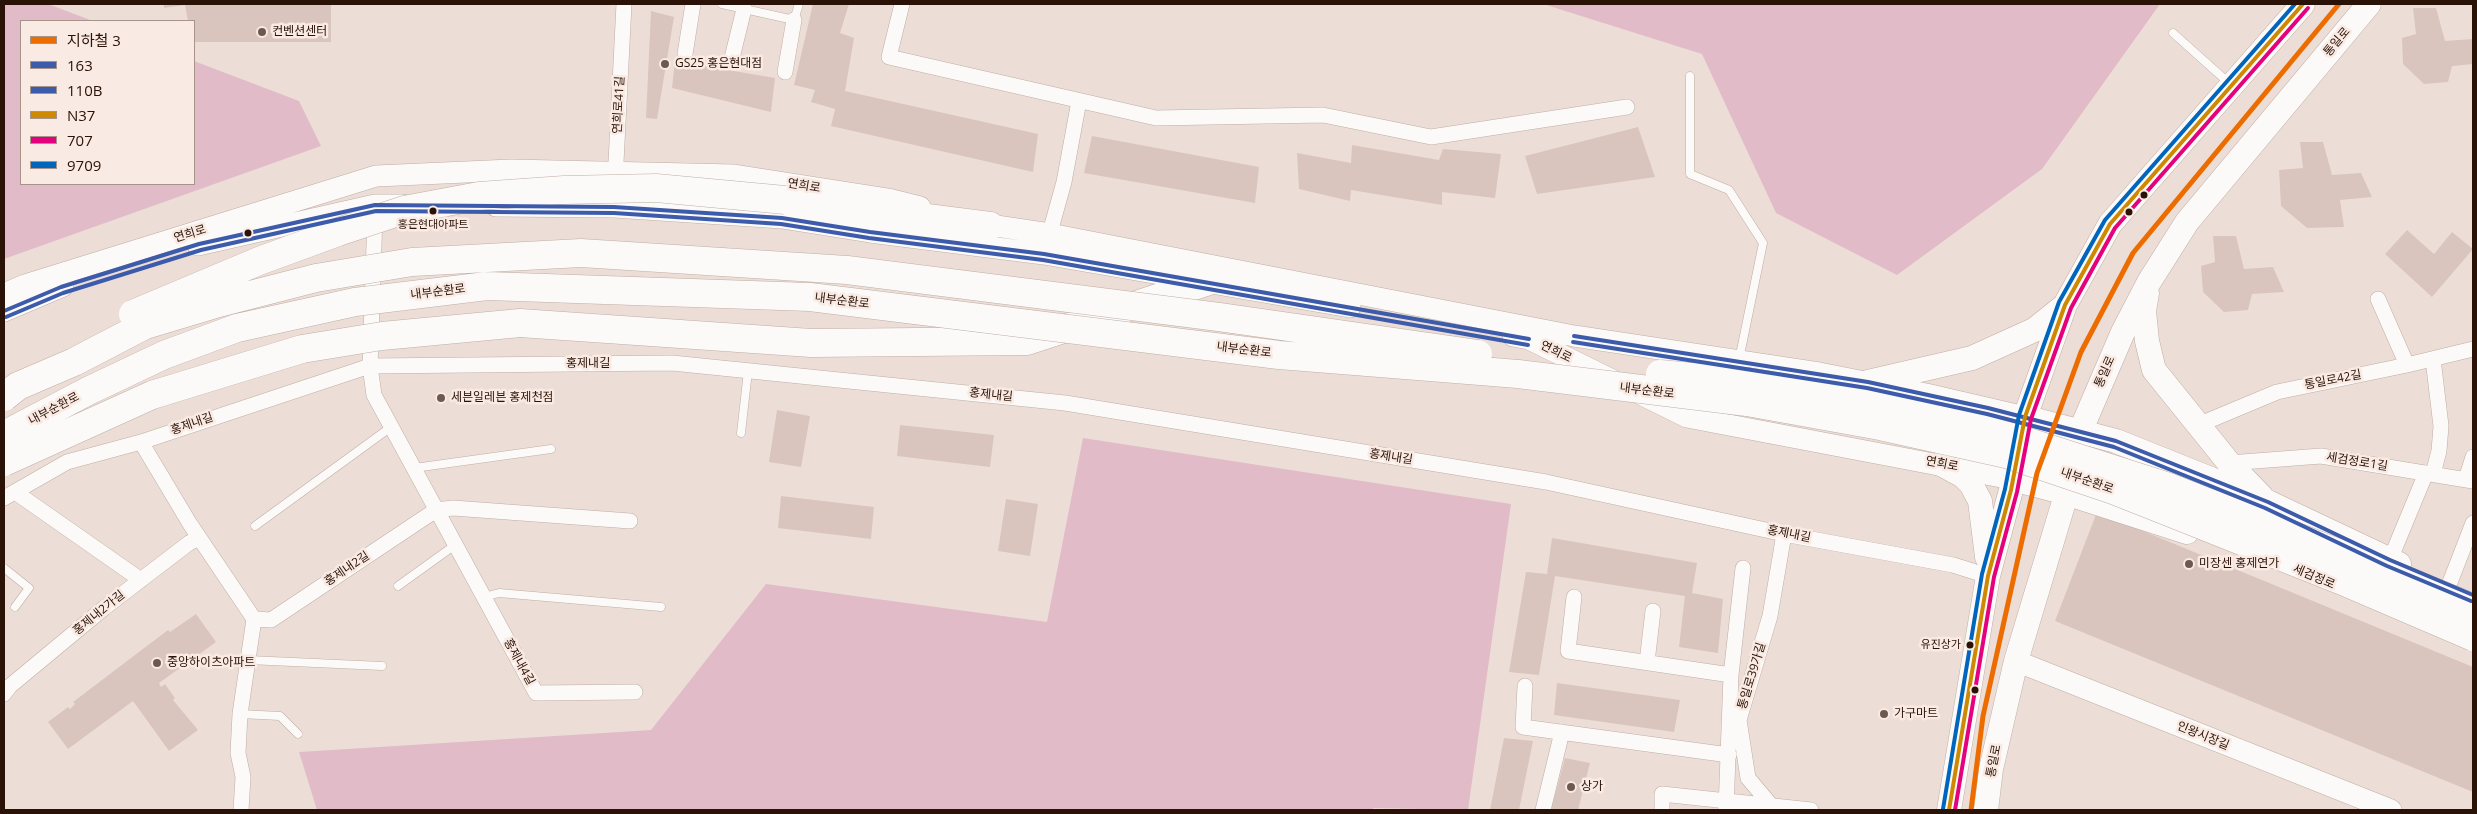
<!DOCTYPE html>
<meta charset="utf-8">
<style>
body{margin:0}
#map{position:relative;width:2477px;height:814px;overflow:hidden;background:#ecded6;font-family:"Open Sans","Noto Sans KR",sans-serif}
canvas{display:block}
.frame{position:absolute;inset:0;border:5px solid #2a1206;pointer-events:none}
.legend{position:absolute;left:20px;top:20px;width:175px;height:165px;box-sizing:border-box;background:#f9eae3;border:1px solid #a6948b;margin:0;padding:6px 9px;list-style:none;font-size:15px;color:#2a1206}
.legend li{display:flex;align-items:center;gap:10px;height:25px}
.legend b{width:25px;border:1px solid #a6948b}
</style>
<div id="map">
<canvas width="2477" height="814"></canvas>
<div class="frame"></div>
<ul class="legend">
<li><b style="height:6px;background:#ed6c00"></b>지하철 3</li>
<li><b style="height:6px;background:#3d5bab"></b>163</li>
<li><b style="height:6px;background:#3d5bab"></b>110B</li>
<li><b style="height:6px;background:#ce8801"></b>N37</li>
<li><b style="height:6px;background:#e5007d"></b>707</li>
<li><b style="height:6px;background:#0065bd"></b>9709</li>
</ul>
</div>
<script>
const ctx = document.querySelector('canvas').getContext('2d');
ctx.lineJoin = 'round';
function fillPath(path, color) { ctx.fillStyle = color; ctx.fill(path, 'evenodd'); }
const toPath = rows => new Path2D(rows.map(r => 'M' + r).join(''));
function stroke(path, color, width, dash) { ctx.strokeStyle = color; ctx.lineWidth = width; ctx.lineCap = dash ? 'butt' : 'round'; ctx.setLineDash(dash || []); ctx.stroke(path); }
function label(font, color, halo, rows, align = 'center') {
  ctx.font = font + ' "Open Sans","Noto Sans KR",sans-serif'; ctx.lineWidth = 5; ctx.setLineDash([]); ctx.textBaseline = 'middle'; ctx.strokeStyle = halo; ctx.fillStyle = color; for (const [text, x, y, turn = 0] of rows) {
    ctx.save(); ctx.translate(x, y); ctx.rotate((+turn || 0) * Math.PI / 180); ctx.textAlign = isNaN(turn) ? turn : align; if (halo) ctx.strokeText(text, 0, 0); ctx.fillText(text, 0, 0); ctx.restore();
  }
}
const green = toPath([
 [4,4,48,4,93,21,21,21,21,184,194,184,194,61,299,101,321,146,4,259],
 [1543,4,2160,4,2042,169,1897,275,1776,213,1702,54],
 [1083,438,1511,504,1468,810,1373,808,1373,810,317,810,299,752,651,730,766,584,1047,622]
]);
const building = toPath([
 [164,4,331,4,331,42,194,42,194,21,188,21,185,5,164,8],
 [813,4,849,4,840,33,854,38,845,91,1038,134,1033,172,831,126,835,109,811,102,815,90,794,85],
 [2413,8,2436,8,2445,41,2473,39,2473,64,2452,66,2448,82,2424,84,2403,64,2402,38,2416,34],
 [651,11,674,17,657,119,646,118],
 [675,61,775,78,771,112,672,88],
 [1638,127,1655,177,1537,194,1525,156],
 [1092,136,1259,167,1255,203,1084,173],
 [2300,142,2323,142,2332,175,2361,173,2372,197,2340,200,2344,227,2307,228,2281,206,2279,170,2303,168],
 [1352,145,1439,160,1443,149,1501,154,1495,198,1442,192,1442,205,1351,190,1350,201,1299,189,1297,153,1351,163],
 [2407,230,2434,254,2452,232,2473,249,2432,297,2385,254],
 [2213,236,2236,236,2244,269,2273,267,2284,292,2252,294,2248,310,2224,312,2203,292,2201,266,2215,262],
 [777,410,810,416,801,467,769,462],
 [900,425,994,435,990,467,897,456],
 [781,496,874,507,871,539,778,528],
 [1006,499,1038,504,1030,556,998,551],
 [2097,512,2473,667,2473,792,2055,621],
 [1552,538,1697,563,1692,593,1723,599,1718,653,1679,647,1685,596,1555,576,1539,675,1509,672,1526,572,1547,574],
 [196,614,216,642,159,683,161,687,165,684,175,698,173,700,198,730,169,751,133,701,68,749,48,722,68,707,70,709,75,704,73,702,168,630,170,632],
 [1557,683,1680,700,1674,732,1554,715],
 [1504,738,1533,741,1519,810,1490,810],
 [1565,758,1590,763,1578,810,1551,810]
]);
const lane = toPath([
 [722,4,794,20,799,4],
 [2173,33,2229,83],
 [1690,76,1690,174,1729,190,1763,243,1739,360],
 [741,433,748,371],
 [414,468,551,449],
 [255,526,391,427],
 [4,568,29,588,15,607],
 [398,586,455,545],
 [484,597,499,593,661,607],
 [248,660,382,666],
 [240,714,280,716,298,734]
]);
const street = toPath([
 [902,4,889,57,1156,118,1323,115,1431,137,1627,107],
 [685,54,693,4],
 [731,62,744,9],
 [785,72,794,20],
 [615,182,624,4],
 [375,214,370,366,374,395,536,693,635,692],
 [1047,243,1064,182,1079,101],
 [2378,299,2407,365],
 [2433,359,2441,426,2439,451,2433,474],
 [2198,425,2277,392,2407,365,2473,349],
 [141,442,190,524,254,619,240,714,238,753,243,777,241,810],
 [2229,463,2321,456,2473,481],
 [2466,479,2473,457],
 [15,492,141,580],
 [4,498,67,462,141,442,370,366,672,363,1065,403,1546,482,1784,534,1953,565,1988,576],
 [2390,560,2426,473],
 [2449,585,2473,523],
 [1574,597,1568,651,1731,675],
 [254,619,271,620,436,510,453,508,630,521],
 [1647,662,1653,611],
 [1525,686,1523,727,1729,755],
 [4,694,10,686,104,608,189,543,199,538],
 [1543,810,1562,732],
 [1662,810,1662,794,1811,810],
 [1726,810,1731,675,1743,568],
 [1775,810,1748,778,1739,720,1770,616,1784,534]
]);
const secondary = toPath([
 [496,206,614,207,782,218,870,232,1044,254,1350,307],
 [976,223,1050,234,1574,336,1819,373,1926,394,2025,417],
 [198,245,375,205,403,205],
 [4,294,25,285,376,176,511,170,734,175,888,199,920,207],
 [4,311,63,286],
 [1513,336,1529,339,1687,417,2012,479],
 [2016,661,2391,810]
]);
const primary = toPath([
 [2147,293,2144,311,2147,341,2154,370,2229,463,2261,496],
 [1868,382,1972,358,2034,330,2064,306],
 [2025,417,2116,441,2268,502,2399,564],
 [1941,464,1963,476,1971,484,1980,501,1987,557],
 [2012,479,2066,493,2187,532],
 [1949,810,1988,576,2011,490,2025,417,2065,305,2110,224,2303,4],
 [1986,810,1991,769,2016,661,2063,505,2080,432,2123,332,2149,282,2187,222,2369,4]
]);
const highway = toPath([
 [785,200,990,226],
 [520,323,811,343,1027,341,1206,282]
]);
const highwayBridge = toPath([
 [133,314,259,261,338,232,404,210,479,196,564,190,656,188,785,200],
 [1660,374,1749,382,1866,402,1985,428,2166,486,2354,559,2473,608],
 [4,397,18,386,74,362,145,325,215,304,316,278,412,262,581,253,847,270,1219,317,1478,354],
 [4,435,88,391,164,355,237,328,355,302,487,286,810,297,1279,355,1518,374,1747,402,1880,426,2006,454,2113,490,2340,580,2473,637],
 [4,462,152,395,302,349,382,336,520,323]
]);
const bus1 = toPath([
 [4,311,61,287,199,244,375,205,614,207,782,218,870,232,1044,254,1529,339],
 [1574,336,1868,382,1988,408,2116,441,2268,502,2390,560,2473,595]
]);
const bus2 = toPath([
 [6,317,63,293,201,250,376,211,614,213,781,224,869,238,1043,260,1528,345],
 [1573,342,1867,388,1987,414,2114,447,2265,508,2387,566,2471,601]
]);
const bus3 = toPath([
 [1949,810,1988,576,2011,490,2025,417,2065,305,2110,224,2303,4]
]);
const bus4 = toPath([
 [1955,810,1994,577,2017,492,2031,419,2071,308,2115,228,2308,8]
]);
const bus5 = toPath([
 [1943,809,1982,574,2005,489,2019,415,2059,302,2105,220,2295,4]
]);
const metro1 = toPath([
 [1971,810,1983,716,2037,473,2081,352,2133,253,2339,4]
]);
const markers = [
 [262,32,5,"#6e594f"],
 [665,64,5,"#6e594f"],
 [2144,195,4.5,"#2a1206"],
 [433,211,4.5,"#2a1206"],
 [2129,212,4.5,"#2a1206"],
 [248,233,4.5,"#2a1206"],
 [441,398,5,"#6e594f"],
 [2189,564,5,"#6e594f"],
 [1970,645,4.5,"#2a1206"],
 [157,663,5,"#6e594f"],
 [1975,690,4.5,"#2a1206"],
 [1884,714,5,"#6e594f"],
 [1571,787,5,"#6e594f"]
];
const busNames = [
 ["홍은현대아파트",433,225],
 ["유진상가",1961,645,"right"]
];
const poiNames = [
 ["컨벤션센터",272,32],
 ["GS25 홍은현대점",675,64],
 ["세븐일레븐 홍제천점",451,398],
 ["미장센 홍제연가",2199,564],
 ["중앙하이츠아파트",167,663],
 ["가구마트",1894,714],
 ["상가",1581,787]
];
const streetNames = [
 ["통일로",2337,42,-50],
 ["연희로41길",619,105,-87],
 ["연희로",804,186,9],
 ["연희로",190,234,-17],
 ["내부순환로",438,292,-7],
 ["내부순환로",842,301,7],
 ["내부순환로",1244,350,7],
 ["연희로",1556,352,26],
 ["홍제내길",588,364],
 ["통일로",2105,372,-66],
 ["통일로42길",2333,380,-11],
 ["내부순환로",1647,391,7],
 ["홍제내길",991,395,6],
 ["내부순환로",54,409,-28],
 ["홍제내길",192,424,-19],
 ["홍제내길",1391,457,9],
 ["세검정로1길",2357,462,9],
 ["연희로",1942,464,11],
 ["내부순환로",2087,481,19],
 ["홍제내길",1789,534,11],
 ["홍제내2길",347,569,-34],
 ["세검정로",2314,577,23],
 ["홍제내2가길",99,613,-39],
 ["홍제내4길",519,662,61],
 ["통일로39가길",1752,676,-73],
 ["인왕시장길",2203,736,22],
 ["통일로",1994,761,-79]
];
fillPath(green, '#e2bbc9');
fillPath(building, '#d9c5be');
stroke(lane, '#bfada4', 9);
stroke(street, '#bfada4', 16);
stroke(secondary, '#bfada4', 22);
stroke(primary, '#bfada4', 25);
stroke(highway, '#bfada4', 29);
stroke(lane, '#fcfaf9', 8);
stroke(street, '#fcfaf9', 15);
stroke(secondary, '#fcfaf9', 21);
stroke(primary, '#fcfaf9', 24);
stroke(highway, '#fcfaf9', 28);
stroke(highwayBridge, '#bfada4', 29, []);
stroke(highwayBridge, '#fcfaf9', 28);
stroke(bus1, '#3d5bab', 4);
stroke(bus2, '#3d5bab', 4);
stroke(bus3, '#ce8801', 4);
stroke(bus4, '#e5007d', 4);
stroke(bus5, '#0065bd', 4);
stroke(metro1, '#ed6c00', 5);
for (const [x, y, r, color] of markers) { const dot = new Path2D(); dot.arc(x, y, r, 0, 2 * Math.PI); ctx.fillStyle = color; ctx.fill(dot); stroke(dot, '#f9eae3', 2); }
label('11px', '#2a1206', '#f9eae3', busNames);
label('12px', '#2a1206', '#f9eae3', poiNames, 'left');
label('12px', '#2a1206', '#f9eae3', streetNames);
</script>
